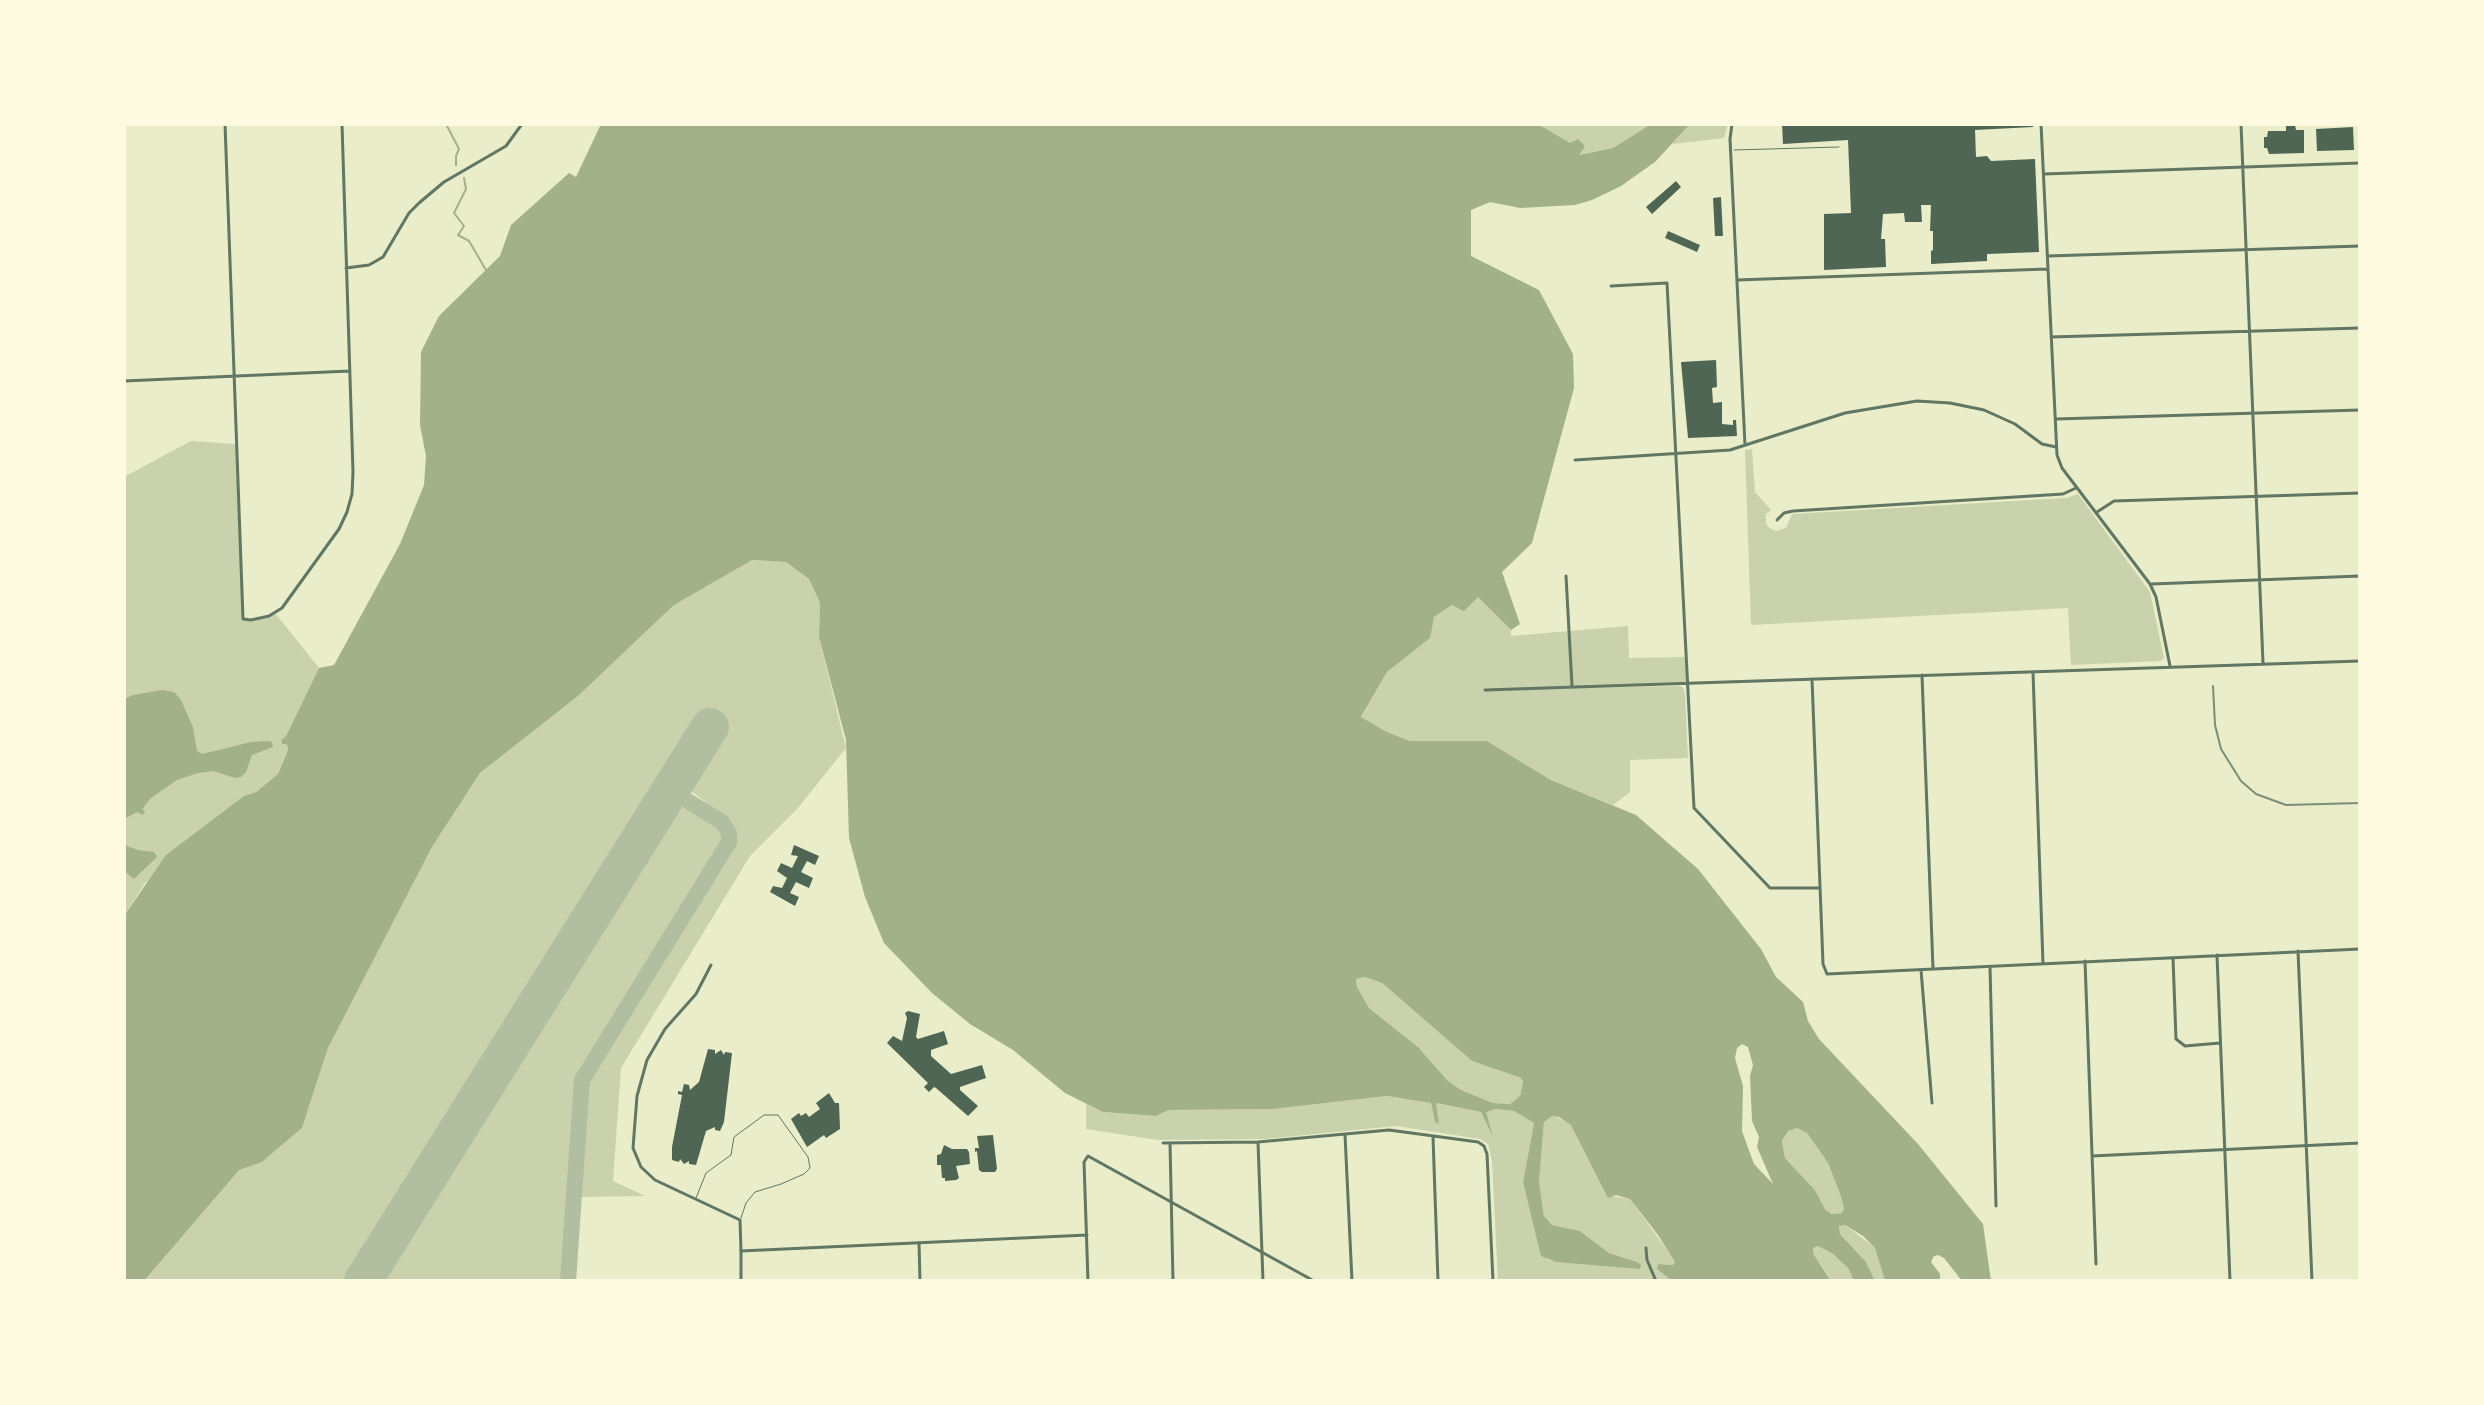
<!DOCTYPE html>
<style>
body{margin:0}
#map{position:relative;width:2484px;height:1405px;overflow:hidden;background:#e9edc9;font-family:"Varela Round",sans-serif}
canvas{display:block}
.frame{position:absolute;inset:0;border:126px solid #fefae0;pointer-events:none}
</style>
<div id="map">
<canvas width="2484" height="1405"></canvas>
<div class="frame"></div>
</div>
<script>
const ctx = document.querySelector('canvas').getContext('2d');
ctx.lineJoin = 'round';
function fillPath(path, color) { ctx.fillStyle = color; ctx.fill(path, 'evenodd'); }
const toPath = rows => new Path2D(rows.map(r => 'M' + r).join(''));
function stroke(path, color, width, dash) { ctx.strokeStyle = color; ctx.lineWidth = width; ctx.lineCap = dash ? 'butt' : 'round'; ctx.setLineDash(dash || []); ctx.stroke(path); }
const green = toPath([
 [1539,124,1651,124,1613,148,1578,155,1570,144],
 [1690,124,1728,124,1724,138,1672,144],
 [191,441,236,444,243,619,251,620,275,613,319,668,286,736,281,740,282,744,287,746,288,750,278,774,256,792,244,796,145,883,124,916,124,477],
 [1752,449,1755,492,1771,510,1766,514,1766,523,1769,528,1776,531,1786,528,1792,514,2066,498,2078,494,2150,592,2164,658,2161,661,2071,665,2068,608,1751,625,1745,450],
 [751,560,786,562,809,579,820,603,819,637,846,748,797,809,750,856,621,1068,613,1181,645,1196,581,1197,588,1084,735,842,735,828,732,822,691,791,692,778,719,735,698,721,346,1281,144,1281,239,1169,262,1162,302,1128,328,1048,432,847,480,773,578,696,674,605],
 [1478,596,1511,630,1511,636,1628,626,1629,658,1686,657,1687,683,1484,690,1680,686,1683,688,1685,694,1688,758,1630,760,1630,792,1613,805,1551,780,1487,741,1410,741,1387,732,1361,718,1387,672,1429,638,1434,617,1452,605],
 [678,807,694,810,718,827,723,840,576,1079,562,1281,377,1281,669,814],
 [1365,977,1382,983,1472,1061,1521,1078,1523,1082,1520,1096,1510,1104,1493,1103,1461,1090,1448,1081,1418,1047,1369,1008,1357,988,1356,979],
 [1387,1096,1431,1103,1435,1122,1438,1123,1435,1103,1481,1112,1491,1132,1485,1112,1496,1109,1514,1111,1534,1123,1523,1182,1540,1248,1548,1260,1640,1269,1637,1262,1609,1253,1580,1231,1552,1225,1544,1216,1539,1182,1544,1122,1552,1115,1571,1124,1612,1196,1630,1199,1675,1261,1674,1265,1658,1264,1657,1269,1672,1281,1498,1281,1492,1161,1488,1144,1480,1139,1396,1126,1265,1139,1158,1140,1086,1129,1086,1104,1103,1112,1156,1116,1169,1110,1273,1109],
 [1797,1128,1807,1133,1828,1163,1840,1194,1844,1208,1842,1213,1831,1214,1825,1209,1815,1190,1785,1158,1782,1141,1788,1131],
 [1839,1225,1845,1225,1875,1248,1885,1281,1875,1281,1866,1262,1840,1234],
 [1818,1246,1833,1254,1848,1268,1854,1281,1831,1280,1814,1255,1813,1247]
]);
const water = toPath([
 [601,124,1538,124,1570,143,1578,139,1585,146,1579,155,1613,148,1651,124,1690,124,1655,162,1621,186,1592,200,1575,205,1520,208,1490,202,1471,210,1471,256,1539,290,1573,354,1574,388,1532,543,1502,572,1520,624,1511,630,1478,597,1464,611,1452,605,1434,617,1430,638,1387,672,1361,717,1387,732,1410,741,1487,741,1551,780,1636,815,1698,869,1761,949,1776,977,1803,1002,1808,1021,1819,1039,1918,1144,1983,1224,1991,1281,1962,1281,1944,1258,1938,1255,1934,1256,1931,1262,1940,1274,1940,1281,1885,1281,1875,1248,1863,1236,1845,1225,1839,1226,1840,1234,1866,1262,1875,1281,1854,1281,1848,1268,1833,1254,1818,1246,1813,1248,1814,1255,1831,1281,1672,1281,1657,1269,1658,1264,1673,1265,1675,1262,1658,1235,1630,1199,1616,1195,1608,1198,1571,1125,1559,1117,1552,1116,1544,1122,1539,1182,1544,1216,1552,1225,1580,1231,1609,1253,1637,1262,1641,1265,1640,1269,1556,1262,1541,1256,1523,1182,1534,1123,1514,1111,1496,1109,1486,1112,1493,1137,1481,1112,1436,1103,1439,1124,1435,1122,1431,1103,1387,1096,1273,1109,1169,1110,1156,1116,1103,1112,1065,1093,1013,1050,970,1024,932,993,884,943,865,897,849,838,846,740,819,637,820,603,809,579,786,562,752,560,674,605,578,696,480,773,432,847,328,1048,302,1128,262,1162,239,1170,144,1281,124,1281,124,916,166,855,244,796,256,792,278,774,288,750,287,745,282,744,281,740,286,736,319,668,334,665,400,544,424,485,426,456,420,425,421,352,439,316,500,256,511,225,569,173,576,177],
 [1365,977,1382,983,1472,1061,1521,1078,1523,1082,1520,1096,1510,1104,1493,1103,1461,1090,1448,1081,1418,1047,1369,1008,1357,987,1356,979],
 [1742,1044,1748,1047,1753,1065,1750,1076,1752,1121,1759,1137,1757,1147,1773,1184,1754,1164,1742,1131,1743,1086,1735,1058,1737,1048],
 [1797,1128,1807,1133,1828,1163,1840,1194,1844,1208,1842,1213,1831,1214,1825,1209,1815,1190,1785,1158,1782,1141,1788,1131],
 [162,690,174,692,181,700,193,727,197,751,202,754,251,742,269,741,272,742,273,747,252,755,246,772,241,777,235,778,213,771,198,773,177,780,151,798,142,809,145,811,143,815,137,812,124,819,124,699,133,695],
 [124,841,127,846,138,850,154,852,157,857,134,879,124,871]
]);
const stream = toPath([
 [446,124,459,149,456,156,456,165],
 [464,178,466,189,454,213,464,226,458,235,469,241,486,270]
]);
const taxiway = toPath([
 [568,1281,582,1080,729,842,729,833,722,822,670,790]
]);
const runway = toPath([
 [363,1281,710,727]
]);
const building = toPath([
 [1782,124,2033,124,2033,127,1975,130,1976,157,1987,156,1991,161,2035,159,2039,252,1987,254,1987,261,1931,264,1931,251,1933,250,1933,231,1930,231,1931,205,1921,205,1922,222,1905,222,1904,213,1883,214,1881,239,1885,239,1886,267,1824,270,1824,214,1851,213,1848,140,1783,144],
 [2286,125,2295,125,2296,130,2304,130,2304,153,2269,154,2267,148,2264,148,2264,137,2267,137,2268,131,2286,131],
 [2353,127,2354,150,2317,151,2316,129],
 [1676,181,1681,187,1652,214,1646,207],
 [1721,197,1723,236,1715,236,1713,198],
 [1668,231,1700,245,1697,252,1665,238],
 [1716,360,1717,387,1712,388,1713,403,1722,402,1722,424,1733,425,1733,420,1736,420,1737,436,1688,438,1681,362],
 [794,845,819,856,815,865,807,861,801,872,813,878,809,888,796,882,790,893,799,897,795,906,770,892,773,886,782,888,787,878,777,871,781,863,792,868,798,856,791,855],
 [908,1011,920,1014,916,1037,918,1039,944,1031,948,1044,931,1050,931,1056,951,1074,982,1065,986,1078,960,1087,960,1090,978,1106,968,1116,936,1088,934,1087,929,1092,924,1087,928,1083,887,1043,893,1036,902,1041,907,1018,905,1013],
 [708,1049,715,1050,715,1054,721,1050,724,1055,725,1052,732,1053,724,1122,720,1131,715,1130,715,1127,706,1131,696,1165,689,1164,689,1161,684,1164,680,1159,679,1162,672,1160,672,1147,682,1095,678,1094,678,1091,682,1092,684,1084,689,1085,690,1090,699,1082],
 [829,1093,835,1103,839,1103,840,1129,826,1138,824,1135,807,1147,791,1119,799,1113,801,1116,806,1113,809,1117,820,1109,816,1103],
 [993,1135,997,1169,995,1172,982,1172,979,1170,977,1151,975,1152,975,1148,979,1148,977,1136],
 [944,1145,952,1149,967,1149,969,1152,970,1164,956,1166,959,1178,956,1180,945,1181,945,1178,942,1178,941,1165,937,1165,937,1155,941,1154]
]);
const service = toPath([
 [1734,150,1839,147],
 [696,1198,706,1173,731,1155,734,1137,764,1115,778,1115,808,1157,810,1168,804,1174,781,1184,755,1192,746,1203,741,1218]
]);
const minor = toPath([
 [225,124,243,619,251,620,269,616,282,608,339,529,347,512,352,494,353,472,342,124],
 [1732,124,1730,139,1745,445],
 [2041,124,2057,455,2062,468,2150,584,2156,597,2170,666],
 [2241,124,2263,663],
 [2044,174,2360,163],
 [2048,256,2360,246],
 [346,268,369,265,383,257,409,213,419,203,444,182,506,146,522,124],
 [1737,280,2047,269],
 [1611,286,1667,283,1694,808,1770,888,1820,888],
 [2051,337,2360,328],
 [124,381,350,371],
 [2056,419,2360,410],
 [1575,460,1730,450,1845,413,1917,401,1950,403,1984,410,2015,424,2042,444,2056,447],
 [2097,512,2114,501,2360,493],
 [1777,520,1784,513,1793,511,2063,494,2076,488],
 [1566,576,1572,686],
 [2152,584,2360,576],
 [2033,672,2043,964],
 [1922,675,1933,969],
 [1812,679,1823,964,1827,974,2360,949],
 [1485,690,2360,661],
 [2298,951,2312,1281],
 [2217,955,2230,1281],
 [2173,958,2176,1039,2185,1046,2220,1043],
 [2085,961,2096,1264],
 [711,965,696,994,665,1029,647,1060,637,1096,633,1148,641,1167,655,1180,740,1220,741,1251],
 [1990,967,1996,1206],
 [1921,970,1932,1103],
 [1345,1135,1352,1281],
 [1433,1137,1438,1281],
 [1258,1142,1263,1281],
 [1163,1143,1258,1142,1389,1130,1478,1142,1484,1146,1487,1154,1493,1281],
 [1170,1143,1173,1281],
 [2092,1156,2360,1143],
 [919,1243,920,1281],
 [1646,1248,1647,1260,1656,1281]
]);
const tertiary = toPath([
 [741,1281,741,1251,1087,1235],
 [1088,1281,1084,1162,1088,1156,1314,1281]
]);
const rail = toPath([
 [2213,686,2215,725,2221,749,2241,781,2256,794,2286,805,2360,803]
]);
fillPath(green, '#cad2ad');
fillPath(water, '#a3b18a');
stroke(stream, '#a3b18a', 2);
stroke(taxiway, '#b2bea0', 16);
stroke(runway, '#b2bea0', 38);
fillPath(building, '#4f6655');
stroke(service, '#617663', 1);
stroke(minor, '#617663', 3);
stroke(tertiary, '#617663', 3);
stroke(rail, '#7c8e77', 2);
</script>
